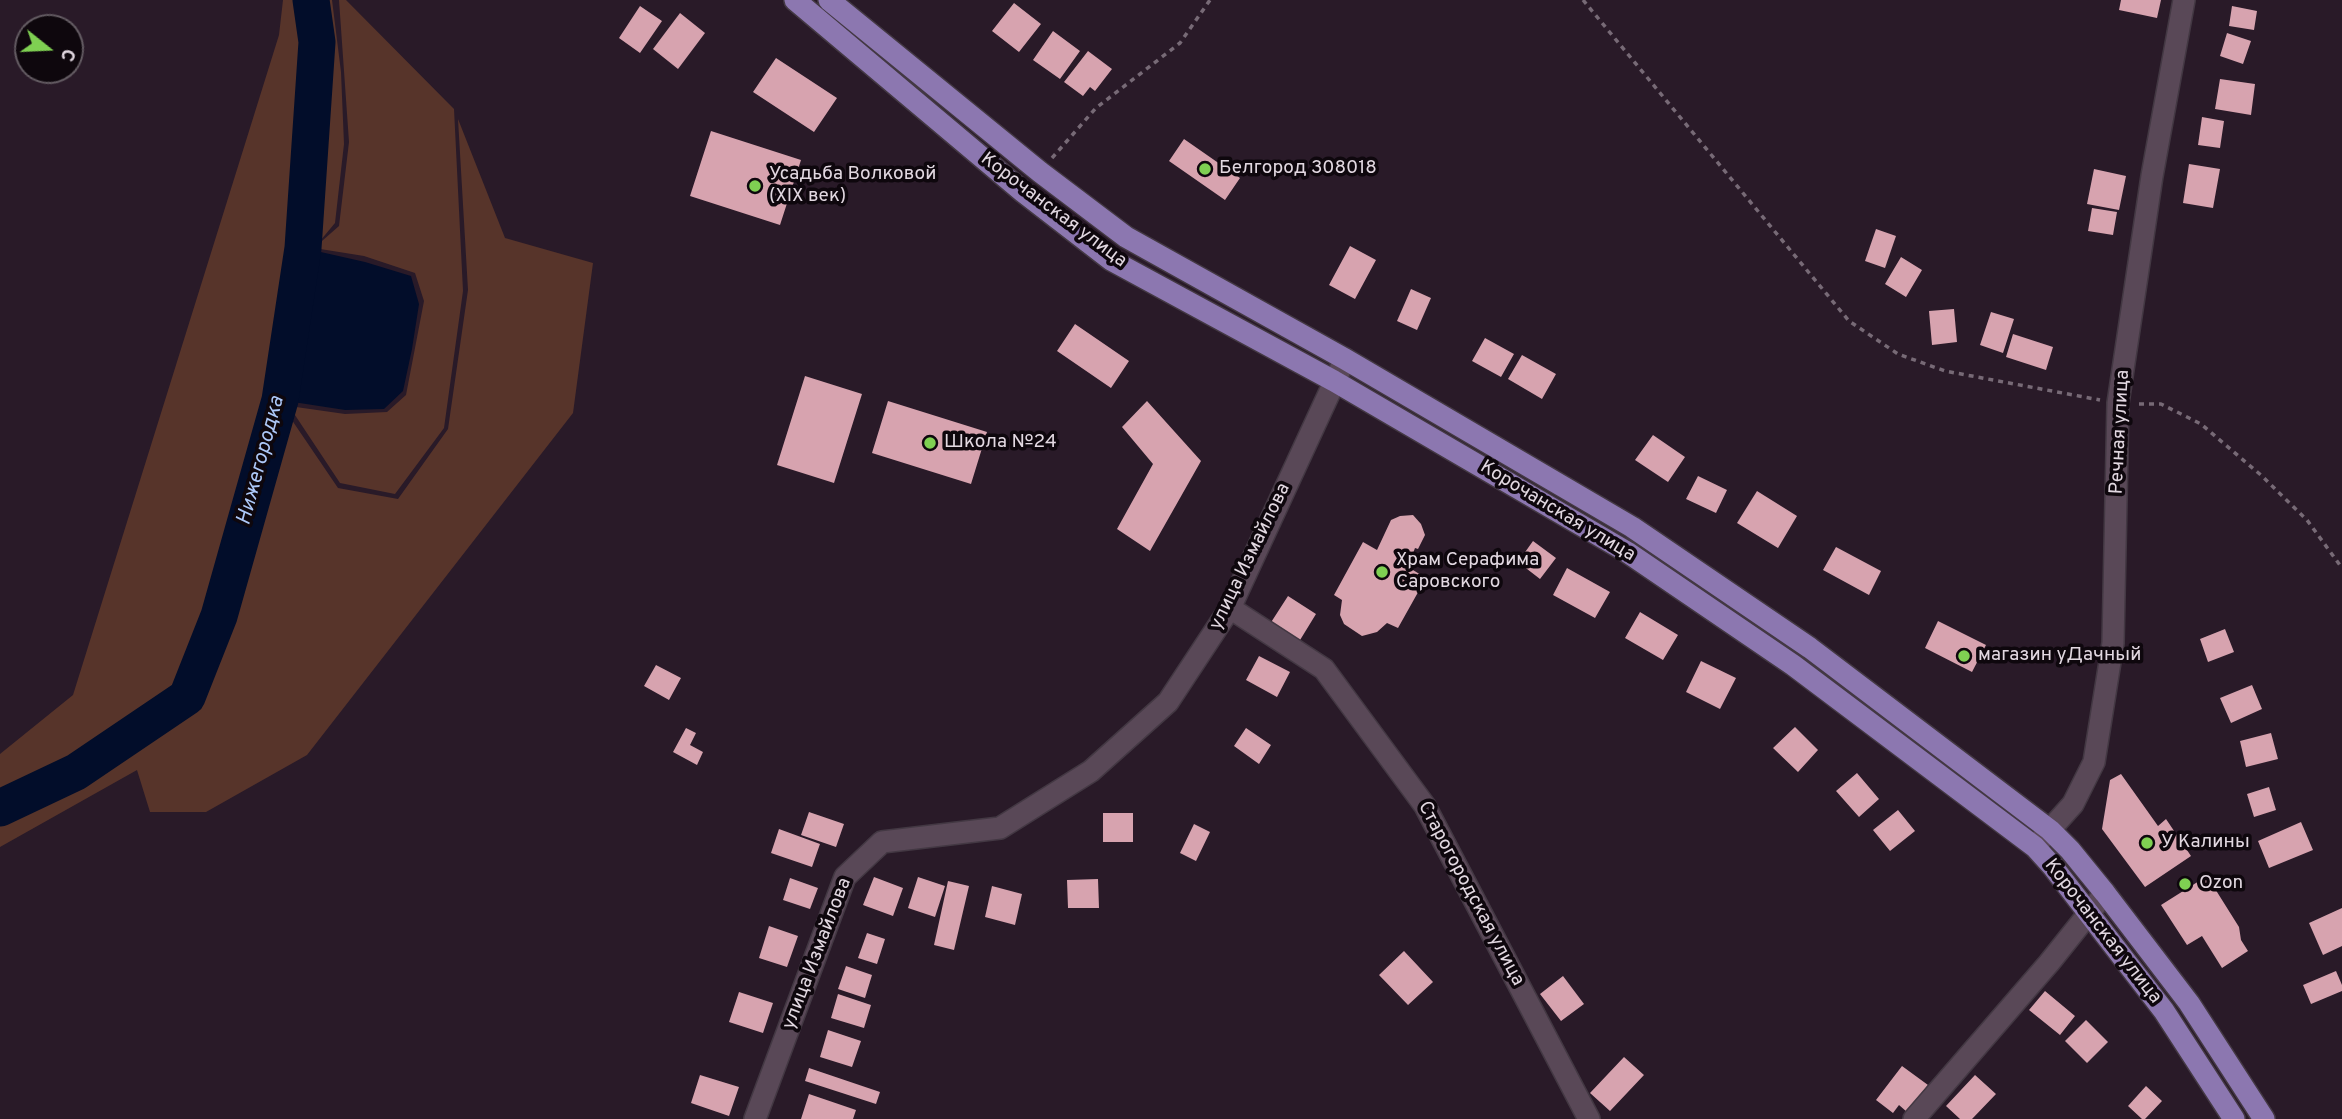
<!DOCTYPE html>
<meta charset="utf-8">
<style>
body{margin:0}
#map{position:relative;width:2342px;height:1119px;overflow:hidden;background:#291a28;font-family:Overpass,sans-serif}
canvas{display:block}
.north{position:absolute;left:14px;top:14px;width:70px;height:70px;box-sizing:border-box;background:#0e070d;border:2px solid #635b62;border-radius:50%;rotate:108deg;font-size:19px;font-weight:700;line-height:28px;text-align:center;color:#e2d8e1}
.north::after{content:'';display:block;margin:auto;width:24px;height:32px;background:#7fd052;clip-path:polygon(50% 0,100% 100%,50% 72%,0 100%)}
</style>
<div id="map">
<canvas width="2342" height="1119"></canvas>
<div class="north">С</div>
</div>
<script>
const ctx = document.querySelector('canvas').getContext('2d');
ctx.lineJoin = 'round';
function fillPath(path, color) { ctx.fillStyle = color; ctx.fill(path, 'evenodd'); }
const toPath = rows => new Path2D(rows.map(r => 'M' + r).join(''));
function stroke(path, color, width, dash) { ctx.strokeStyle = color; ctx.lineWidth = width; ctx.lineCap = dash ? 'butt' : 'round'; ctx.setLineDash(dash || []); ctx.stroke(path); }
function label(font, color, halo, rows, align = 'center') {
  ctx.font = font + ' Overpass,sans-serif'; ctx.lineWidth = 7; ctx.setLineDash([]); ctx.textBaseline = 'middle'; ctx.strokeStyle = halo; ctx.fillStyle = color; for (const [text, x, y, turn = 0] of rows) {
    ctx.save(); ctx.translate(x, y); ctx.rotate((+turn || 0) * Math.PI / 180); ctx.textAlign = isNaN(turn) ? turn : align; if (halo) ctx.strokeText(text, 0, 0); ctx.fillText(text, 0, 0); ctx.restore();
  }
}
const green = toPath([
 [283,0,332,0,341,72,344,144,335,223,320,241,298,247,275,396,211,622,183,695,71,768,0,802,0,754,73,695,279,35],
 [339,0,346,0,454,109,463,291,444,428,395,494,340,483,289,406,345,414,387,412,406,395,424,301,415,273,364,256,314,248,339,226,349,142],
 [458,119,505,238,593,263,573,413,307,755,206,812,150,812,137,770,0,847,0,814,76,776,190,701,225,617,283,407,338,488,398,499,448,429,468,290]
]);
const water = toPath([
 [303,248,365,262,411,276,419,304,412,349,403,391,384,409,345,410,280,400]
]);
const river = toPath([
 [0,808,76,772,187,697,219,616,280,400,303,248,317,42,311,0]
]);
const building = toPath([
 [2121,0,2161,0,2157,18,2119,10],
 [1014,3,1041,24,1019,52,992,31],
 [640,6,662,21,640,53,619,38],
 [2232,6,2257,11,2254,30,2229,26],
 [680,13,705,33,678,69,653,49],
 [1053,31,1080,51,1060,79,1033,60],
 [2227,33,2251,41,2243,64,2220,56],
 [1088,51,1112,69,1095,91,1090,87,1083,96,1064,82],
 [776,58,837,98,814,132,753,92],
 [2220,79,2255,84,2251,115,2215,109],
 [2202,117,2224,121,2220,148,2198,145],
 [711,131,801,160,780,225,690,196],
 [1184,139,1240,178,1225,200,1169,161],
 [2189,164,2220,169,2213,208,2183,203],
 [2094,169,2126,176,2119,210,2087,204],
 [2092,208,2117,212,2113,235,2088,231],
 [1876,229,1896,236,1885,268,1865,261],
 [1350,246,1376,260,1355,299,1329,285],
 [1901,257,1922,270,1906,297,1885,284],
 [1411,289,1431,298,1417,330,1397,321],
 [1954,309,1957,342,1932,345,1929,311],
 [1991,312,2014,319,2003,353,1980,345],
 [1075,324,1129,361,1111,388,1057,351],
 [2013,334,2053,347,2046,370,2006,357],
 [1485,338,1514,354,1501,377,1472,361],
 [1522,355,1556,374,1542,399,1508,379],
 [805,376,862,394,834,483,777,465],
 [888,401,987,432,971,484,872,453],
 [1147,401,1201,461,1150,551,1117,529,1153,464,1122,427],
 [1653,435,1685,457,1668,482,1635,460],
 [1698,476,1727,490,1716,513,1686,499],
 [1757,491,1797,516,1778,548,1737,523],
 [1413,515,1421,524,1425,535,1418,549,1415,548,1408,567,1426,578,1398,628,1387,623,1377,632,1362,636,1344,624,1340,615,1342,600,1334,595,1363,542,1377,550,1391,520,1400,516],
 [1533,541,1556,558,1540,579,1518,562],
 [1836,547,1881,571,1869,595,1823,570],
 [1567,568,1610,592,1595,618,1553,595],
 [1288,596,1316,614,1297,645,1268,627],
 [1640,612,1678,635,1663,660,1625,638],
 [1938,621,1986,645,1972,672,1925,648],
 [2225,629,2234,652,2208,662,2200,639],
 [1259,656,1290,672,1277,697,1246,680],
 [1701,661,1736,678,1720,709,1686,692],
 [656,665,681,678,669,700,644,686],
 [2252,685,2262,709,2231,723,2220,698],
 [1795,727,1818,750,1798,772,1773,748],
 [686,728,696,733,690,745,703,752,697,765,673,752],
 [1246,728,1271,745,1259,764,1234,746],
 [2271,733,2278,759,2246,767,2240,741],
 [1857,773,1879,799,1859,817,1836,791],
 [2121,774,2158,826,2166,819,2191,856,2145,887,2102,829,2110,780],
 [2269,787,2276,810,2254,817,2247,794],
 [1898,810,1915,831,1890,851,1873,830],
 [809,812,844,824,836,847,801,835],
 [1103,813,1133,813,1133,842,1103,842],
 [2301,822,2313,850,2269,868,2258,841],
 [1194,824,1210,832,1196,861,1180,853],
 [779,829,820,844,812,867,771,853],
 [2207,876,2239,927,2241,940,2248,951,2222,968,2202,936,2187,945,2161,905],
 [874,877,903,888,893,916,863,905],
 [918,877,945,886,935,917,908,908],
 [790,878,818,888,810,909,783,900],
 [1098,879,1099,908,1068,908,1067,880],
 [948,881,969,886,954,950,934,945],
 [992,886,1022,894,1015,925,985,917],
 [2342,908,2342,946,2323,955,2309,923],
 [769,926,798,936,787,967,759,958],
 [867,933,885,939,877,964,858,958],
 [1404,951,1433,982,1408,1005,1379,975],
 [846,966,872,975,865,998,838,989],
 [2336,971,2342,985,2342,991,2311,1004,2303,985],
 [1563,976,1584,1004,1561,1021,1540,994],
 [2045,991,2075,1016,2060,1035,2029,1010],
 [739,992,773,1003,763,1033,729,1022],
 [838,994,871,1005,864,1028,831,1018],
 [2086,1020,2108,1042,2087,1063,2065,1041],
 [828,1030,861,1041,852,1067,820,1057],
 [1624,1057,1644,1075,1610,1111,1590,1093],
 [1902,1066,1928,1085,1907,1112,1899,1105,1893,1113,1876,1100],
 [809,1068,880,1092,876,1104,805,1081],
 [700,1075,739,1087,729,1116,691,1103],
 [1975,1075,1996,1094,1972,1119,1960,1119,1946,1106],
 [2146,1086,2162,1101,2145,1119,2142,1119,2128,1106],
 [809,1094,856,1110,853,1119,801,1119]
]);
const path = toPath([
 [1583,0,1849,321,1898,354,1945,371,2100,400],
 [1052,158,1096,108,1180,43,1210,0],
 [2139,404,2161,404,2201,424,2262,476,2307,520,2342,568]
]);
const minor = toPath([
 [1230,608,1324,669,1425,806,1589,1119],
 [2038,843,2073,804,2094,762,2113,643,2118,403,2152,176,2184,0],
 [755,1119,845,877,882,842,1000,828,1091,771,1168,702,1230,608,1345,359],
 [1914,1119,2049,963,2105,893]
]);
const major = toPath([
 [795,0,1023,192,1111,260,1334,381,1627,552,1793,665,2035,847,2053,867,2164,1011,2234,1119],
 [829,0,1040,172,1126,237,1345,359,1632,527,1810,648,2050,830,2070,850,2105,893,2189,1003,2264,1119]
]);
const markers = [
 [1205,169,7,"#7fd052"],
 [755,186,7,"#7fd052"],
 [930,443,7,"#7fd052"],
 [1382,572,7,"#7fd052"],
 [1964,656,7,"#7fd052"],
 [2147,843,7,"#7fd052"],
 [2185,884,7,"#7fd052"]
];
const poiNames = [
 ["Белгород 308018",1219,169],
 ["Усадьба Волковой",769,175],
 ["(XIX век)",769,197],
 ["Школа №24",944,443],
 ["Храм Серафима",1396,561],
 ["Саровского",1396,583],
 ["магазин уДачный",1978,656],
 ["У Калины",2161,843],
 ["Ozon",2199,884]
];
const streetNames = [
 ["Корочанская улица",1053,211,37],
 ["Речная улица",2121,432,-87],
 ["Корочанская улица",1557,512,31],
 ["улица Измайлова",1251,557,-64],
 ["Старогородская улица",1470,894,62],
 ["Корочанская улица",2102,932,52],
 ["улица Измайлова",818,954,-69]
];
const waterNames = [
 ["Нижегородка",262,461,-75]
];
fillPath(green, '#57342a');
fillPath(water, '#020d2a');
stroke(river, '#020d2a', 37);
fillPath(building, '#d7a3af');
stroke(minor, '#433843', 24);
stroke(major, '#433843', 24);
stroke(path, '#776a76', 3.5, [5, 5]);
stroke(minor, '#594857', 21);
stroke(major, '#8c77b0', 21);
for (const [x, y, r, color] of markers) { const dot = new Path2D(); dot.arc(x, y, r, 0, 2 * Math.PI); ctx.fillStyle = color; ctx.fill(dot); stroke(dot, '#0e070d', 2.5); }
label('19px', '#e2d8e1', '#0e070d', poiNames, 'left');
label('19px', '#e2d8e1', '#0e070d', streetNames);
label('italic 21px', '#adc8f8', '#0e070d', waterNames);
</script>
